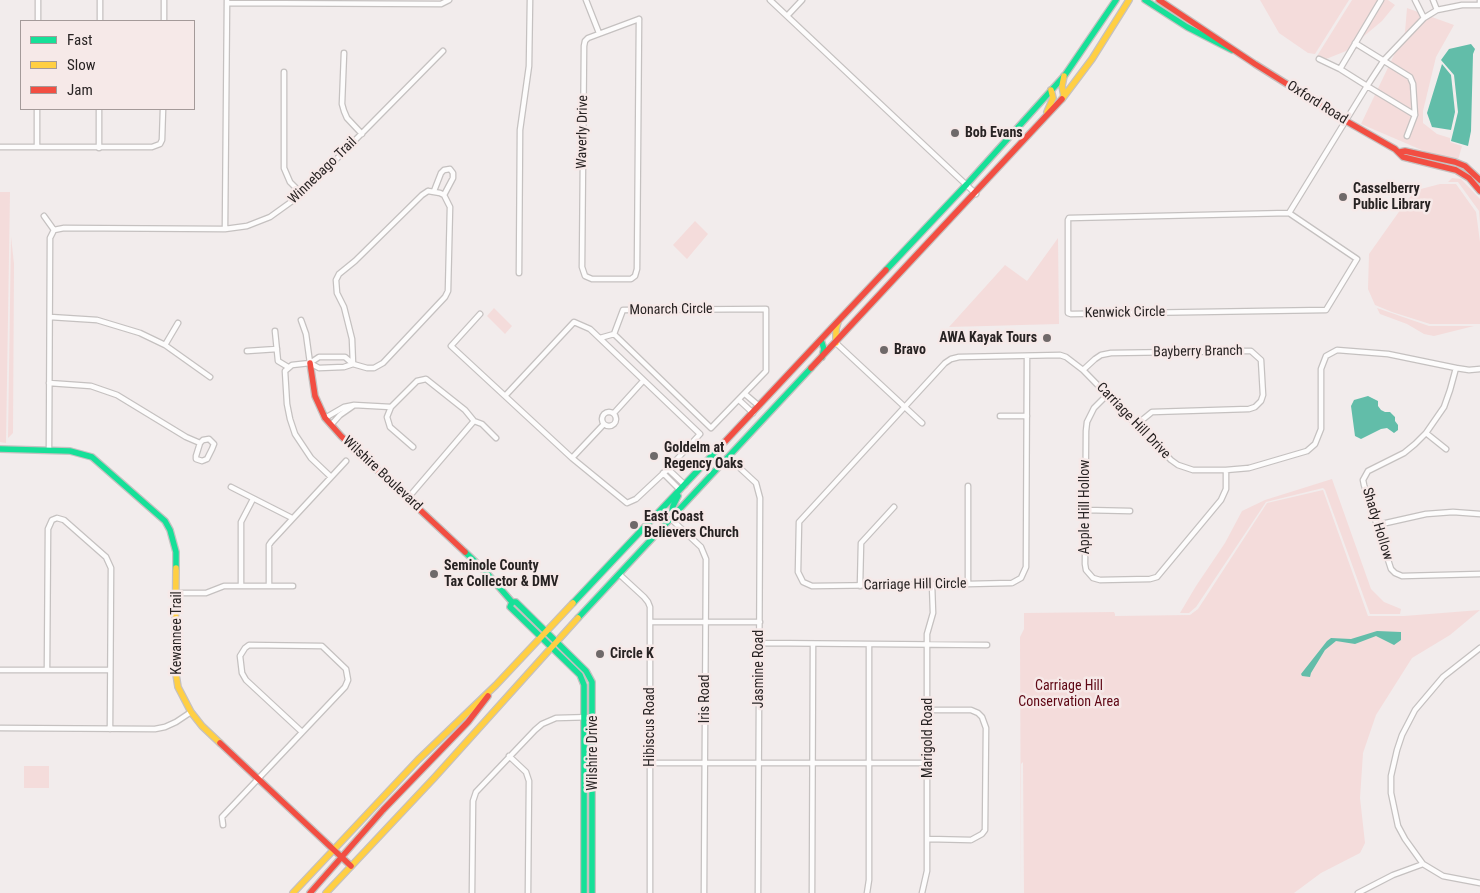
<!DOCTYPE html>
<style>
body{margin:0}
#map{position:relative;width:1480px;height:893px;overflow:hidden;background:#f2ecec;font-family:"Roboto Condensed",sans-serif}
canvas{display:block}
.legend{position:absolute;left:20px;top:20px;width:175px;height:90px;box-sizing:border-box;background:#f6e9e8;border:1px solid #a49a99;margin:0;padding:6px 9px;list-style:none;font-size:15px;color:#282323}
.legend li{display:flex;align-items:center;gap:10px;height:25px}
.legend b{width:25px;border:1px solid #a49a99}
</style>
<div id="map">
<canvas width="1480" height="893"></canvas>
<ul class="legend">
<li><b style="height:6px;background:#16e098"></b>Fast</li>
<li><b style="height:6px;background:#ffcf43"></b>Slow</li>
<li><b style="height:6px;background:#f24e42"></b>Jam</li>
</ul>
</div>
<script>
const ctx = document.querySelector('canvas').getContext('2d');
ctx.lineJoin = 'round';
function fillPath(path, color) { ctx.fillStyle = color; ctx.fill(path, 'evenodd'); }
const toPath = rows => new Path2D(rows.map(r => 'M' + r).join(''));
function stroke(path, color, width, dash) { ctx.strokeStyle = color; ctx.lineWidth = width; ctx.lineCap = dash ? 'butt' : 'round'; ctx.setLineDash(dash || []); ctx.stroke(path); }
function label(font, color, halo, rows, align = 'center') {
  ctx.font = font + ' "Roboto Condensed",sans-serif'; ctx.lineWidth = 5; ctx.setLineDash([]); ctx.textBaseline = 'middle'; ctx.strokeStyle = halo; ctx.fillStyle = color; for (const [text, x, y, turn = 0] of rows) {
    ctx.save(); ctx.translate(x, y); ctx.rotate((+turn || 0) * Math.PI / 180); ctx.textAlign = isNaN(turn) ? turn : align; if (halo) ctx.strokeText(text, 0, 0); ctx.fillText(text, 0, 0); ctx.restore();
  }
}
const green = toPath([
 [1260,0,1349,0,1315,54,1308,53,1279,33],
 [1352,0,1388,0,1395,5,1382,21,1346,51,1326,59,1317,56],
 [1407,8,1454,25,1436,57,1423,111,1423,123,1437,134,1450,138,1450,142,1462,146,1458,160,1424,151,1361,124,1405,32],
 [1452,178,1461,179,1480,199,1480,223,1479,211,1458,182,1448,182],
 [1440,184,1456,184,1476,212,1480,242,1480,324,1430,324,1392,312,1375,305,1368,289,1369,254,1408,199,1417,190],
 [0,192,10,192,6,443,0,442],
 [695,221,708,234,687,259,673,245],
 [11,236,14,264,13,433,8,438],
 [1058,238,1059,324,949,327,1005,265,1027,281],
 [494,308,512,326,505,334,487,316],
 [1377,308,1429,326,1474,326,1434,336,1424,334,1407,324,1380,314],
 [1332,479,1371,589,1384,602,1401,609,1400,614,1370,614,1325,490,1323,488,1266,502,1196,607,1189,613,1180,613,1196,586,1225,543,1242,511,1265,500],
 [1323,490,1368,616,1404,616,1480,610,1450,635,1412,658,1376,715,1363,753,1360,798,1365,843,1360,853,1321,873,1294,893,1024,893,1023,762,1021,764,1021,893,1020,637,1024,629,1024,613,1114,612,1115,614,1118,614,1115,614,1115,616,1190,615,1198,609,1267,503],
 [24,766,49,766,49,788,24,788]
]);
const water = toPath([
 [1471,44,1475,49,1473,54,1471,131,1468,146,1451,141,1458,112,1454,75,1441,60,1449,49],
 [1442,64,1451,75,1455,112,1451,130,1432,127,1427,113],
 [1368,396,1378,401,1378,406,1381,410,1385,412,1390,412,1395,417,1395,421,1398,425,1398,430,1394,433,1387,428,1381,429,1361,439,1355,436,1351,406,1354,400],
 [1377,631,1401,632,1401,640,1394,645,1376,636,1355,644,1336,641,1325,650,1311,673,1310,677,1302,676,1301,674,1327,641,1331,638,1351,639]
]);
const street = toPath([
 [586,0,599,33],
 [770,0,976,194],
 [1415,0,1424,18,1437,10,1433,0],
 [227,3,441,4,449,0],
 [1437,10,1462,5,1480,5,1480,0],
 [787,16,802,0],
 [639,19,637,269,635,276,631,279,592,279,585,276,582,267,584,46,585,41,588,38,639,19],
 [38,21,38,0],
 [100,21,100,0],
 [164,21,164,0],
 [1355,43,1410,77,1413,84,1415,115,1407,136],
 [344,53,342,104,344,111,347,118,362,134],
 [1319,59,1340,69],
 [284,72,284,168,290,182,302,194],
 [1415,115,1367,86,1384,60,1424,18],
 [0,147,152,147,160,144,162,140,163,109],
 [37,147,37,109],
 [99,148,99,109],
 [428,191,440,193,444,195,450,207,448,291,445,297,383,363,374,368,367,368,353,364,352,339,344,307,337,293,336,280,339,274,355,261,422,195,428,191],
 [434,191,441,173,444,170,450,169,453,173,453,178,444,195],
 [1289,213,1357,259,1326,310,1071,314,1068,313,1068,220,1069,218,1289,213,1367,86,1340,69,1381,0],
 [44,216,54,230],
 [225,229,227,0],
 [54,230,64,228,225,229,247,226,270,217,302,194,443,51],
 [519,273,520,130,529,66,530,0],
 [766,309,766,371,711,428,614,334,623,310,766,309],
 [480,314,451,346,572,458,627,503,636,499,668,469,700,434,590,329,574,322,505,396],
 [50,317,97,320,140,333,165,345,210,377],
 [301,320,306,334,310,363],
 [275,331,278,361,288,367],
 [600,338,614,334],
 [836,343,922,423],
 [165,345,178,323],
 [247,351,277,349],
 [1027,356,1026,567,1021,578,1012,583,968,584,812,586,803,582,798,572,799,522,945,363,951,359,959,357,1060,355,1066,357,1083,370,1171,460,1178,465,1193,470,1226,470,1249,468,1307,451,1315,444,1321,429,1321,369,1326,356,1337,350,1388,354,1456,368,1469,370,1480,369],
 [310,363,319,368,344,367,353,364,345,357,319,357,310,363,292,365,285,371,287,404,290,419,295,434,311,458,331,477],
 [1456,368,1450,390,1444,407,1426,433,1415,444,1404,453,1368,471,1363,480,1364,485,1391,569,1395,573,1402,576,1480,574],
 [1083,370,1095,359,1101,355,1111,353,1246,351,1251,351,1261,360,1263,395,1261,401,1255,407,1249,409,1152,412,1136,425],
 [49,383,91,386,117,395,186,437,200,443,203,440,209,439,214,444,212,449,207,459,202,461,196,459,196,456,200,443],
 [745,394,759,406],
 [1108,394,1094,408,1087,422,1086,431,1085,564,1086,570,1093,578,1100,580,1150,579,1157,577,1221,500,1226,489,1226,470],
 [739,400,753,413],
 [391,407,387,417,390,427,413,447],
 '602 419a7 7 0 1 1 14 0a7 7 0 1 1-14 0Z',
 [614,413,643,381],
 [1000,416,1027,416],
 [325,418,344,407,354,405,391,407,417,381,426,379,465,410,474,421,408,498],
 [474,421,482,424,496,438],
 [331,425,340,415,353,406],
 [1426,433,1446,449],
 [49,450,50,238,54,230],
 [572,458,604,424],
 [729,458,756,483,760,498,758,893],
 [668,469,685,485],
 [663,473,680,490],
 [231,487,292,518],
 [1085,510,1130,511],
 [671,519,701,547,706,559,704,893],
 [1377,525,1426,514,1453,512,1480,514],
 [619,574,644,597,648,602,650,607,650,893],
 [968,584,968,486],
 [269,585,269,545,271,542,346,461],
 [241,586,241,522,253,499],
 [860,586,861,543,894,507],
 [176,593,206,593,224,586,293,586],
 [650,622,760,622],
 [760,643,987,645],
 [1480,648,1443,677,1415,710,1402,735,1397,750,1391,776,1391,793,1398,826,1405,839,1423,864,1443,876,1480,883],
 [0,670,110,670],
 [47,670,48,529,52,520,57,518,64,520,106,557,111,568,110,729],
 [0,728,155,729,165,727,176,722,191,712],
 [509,756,526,772,529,781,528,893],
 [650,763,928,763],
 [223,825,222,817,345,687,348,680,346,669,322,646,249,645,245,648,240,656,242,673,246,680,302,732],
 [928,839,971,840,982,834,985,830,986,728,982,717,978,713,971,710,928,710],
 [472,893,473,801,476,792,535,730,542,724,556,718,593,717],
 [812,893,813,645],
 [867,893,869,880,869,644],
 [922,893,927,871,927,634,933,613,932,584],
 [1358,893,1393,875,1423,864]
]);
const fast = toPath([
 [1145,0,1187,27,1232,50],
 [886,270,967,184,1065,75,1116,0],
 [821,340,824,349,822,357],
 [0,449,70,451,92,457,165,521,170,530,176,552,176,568],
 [671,519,673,506,678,496],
 [465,552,485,571,512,602,516,602,586,671,592,682,592,893],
 [512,602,510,607,580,675,584,685,584,893],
 [573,603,719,448],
 [578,618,811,368]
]);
const slow = toPath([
 [1064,76,1062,86,1064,96],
 [1062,99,1092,59,1129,0],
 [1047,112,1053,98,1051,90],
 [836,343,836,329,838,322],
 [176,568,175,668,178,687,191,712,202,726,220,743],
 [293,893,418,760,496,685,573,603],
 [326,893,435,777,578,618]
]);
const jam = toPath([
 [1159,0,1255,64,1346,121,1395,149,1403,157,1456,170,1469,178,1480,191],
 [1400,152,1405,151,1455,162,1465,166,1480,180],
 [310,363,315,396,325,418,341,436,465,552],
 [811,368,1062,99],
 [719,448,886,270],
 [220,743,351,866],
 [310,893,383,810,468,722,488,696]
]);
const markers = [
 [955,133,5,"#6f6969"],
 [1343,197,5,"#6f6969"],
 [1047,338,5,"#6f6969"],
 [884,350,5,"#6f6969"],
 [654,456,5,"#6f6969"],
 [634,525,5,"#6f6969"],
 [434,574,5,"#6f6969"],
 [600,654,5,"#6f6969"]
];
const streetNames = [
 ["Oxford Road",1317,103,32],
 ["Waverly Drive",583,132,-89],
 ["Winnebago Trail",323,171,-44],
 ["Monarch Circle",671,310,-1],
 ["Kenwick Circle",1125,313,-1],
 ["Bayberry Branch",1198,352,-1],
 ["Carriage Hill Drive",1133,421,46],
 ["Wilshire Boulevard",382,474,43],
 ["Apple Hill Hollow",1085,507,-90],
 ["Shady Hollow",1377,524,73],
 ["Carriage Hill Circle",915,585,-1],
 ["Kewannee Trail",177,633,-90],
 ["Jasmine Road",759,669,-90],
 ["Iris Road",705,699,-90],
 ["Hibiscus Road",650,727,-90],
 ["Marigold Road",928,738,-90],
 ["Wilshire Drive",593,753,-90]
];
const poiNames = [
 ["Bob Evans",965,133],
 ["Casselberry",1353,189],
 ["Public Library",1353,205],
 ["AWA Kayak Tours",1037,338,"right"],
 ["Bravo",894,350],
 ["Goldelm at",664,448],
 ["Regency Oaks",664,464],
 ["East Coast",644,517],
 ["Believers Church",644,533],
 ["Seminole County",444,566],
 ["Tax Collector & DMV",444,582],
 ["Circle K",610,654]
];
const parkNames = [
 ["Carriage Hill",1069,686],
 ["Conservation Area",1069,702]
];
fillPath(green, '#f4dcdb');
fillPath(water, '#62bda9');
stroke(street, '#c5c1c0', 7);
stroke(fast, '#c5c1c0', 8);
stroke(slow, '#c5c1c0', 8);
stroke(jam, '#c5c1c0', 8);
stroke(street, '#fdfcfc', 4.5);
stroke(fast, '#16e098', 5.5);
stroke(slow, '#ffcf43', 5.5);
stroke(jam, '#f24e42', 5.5);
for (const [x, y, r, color] of markers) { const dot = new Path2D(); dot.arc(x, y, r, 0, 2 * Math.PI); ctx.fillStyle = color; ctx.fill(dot); stroke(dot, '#f6e9e8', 2); }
label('14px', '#282323', '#f6e9e8', streetNames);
label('bold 14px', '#282323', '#f6e9e8', poiNames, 'left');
label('14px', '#5e0714', '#f6e9e8', parkNames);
</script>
